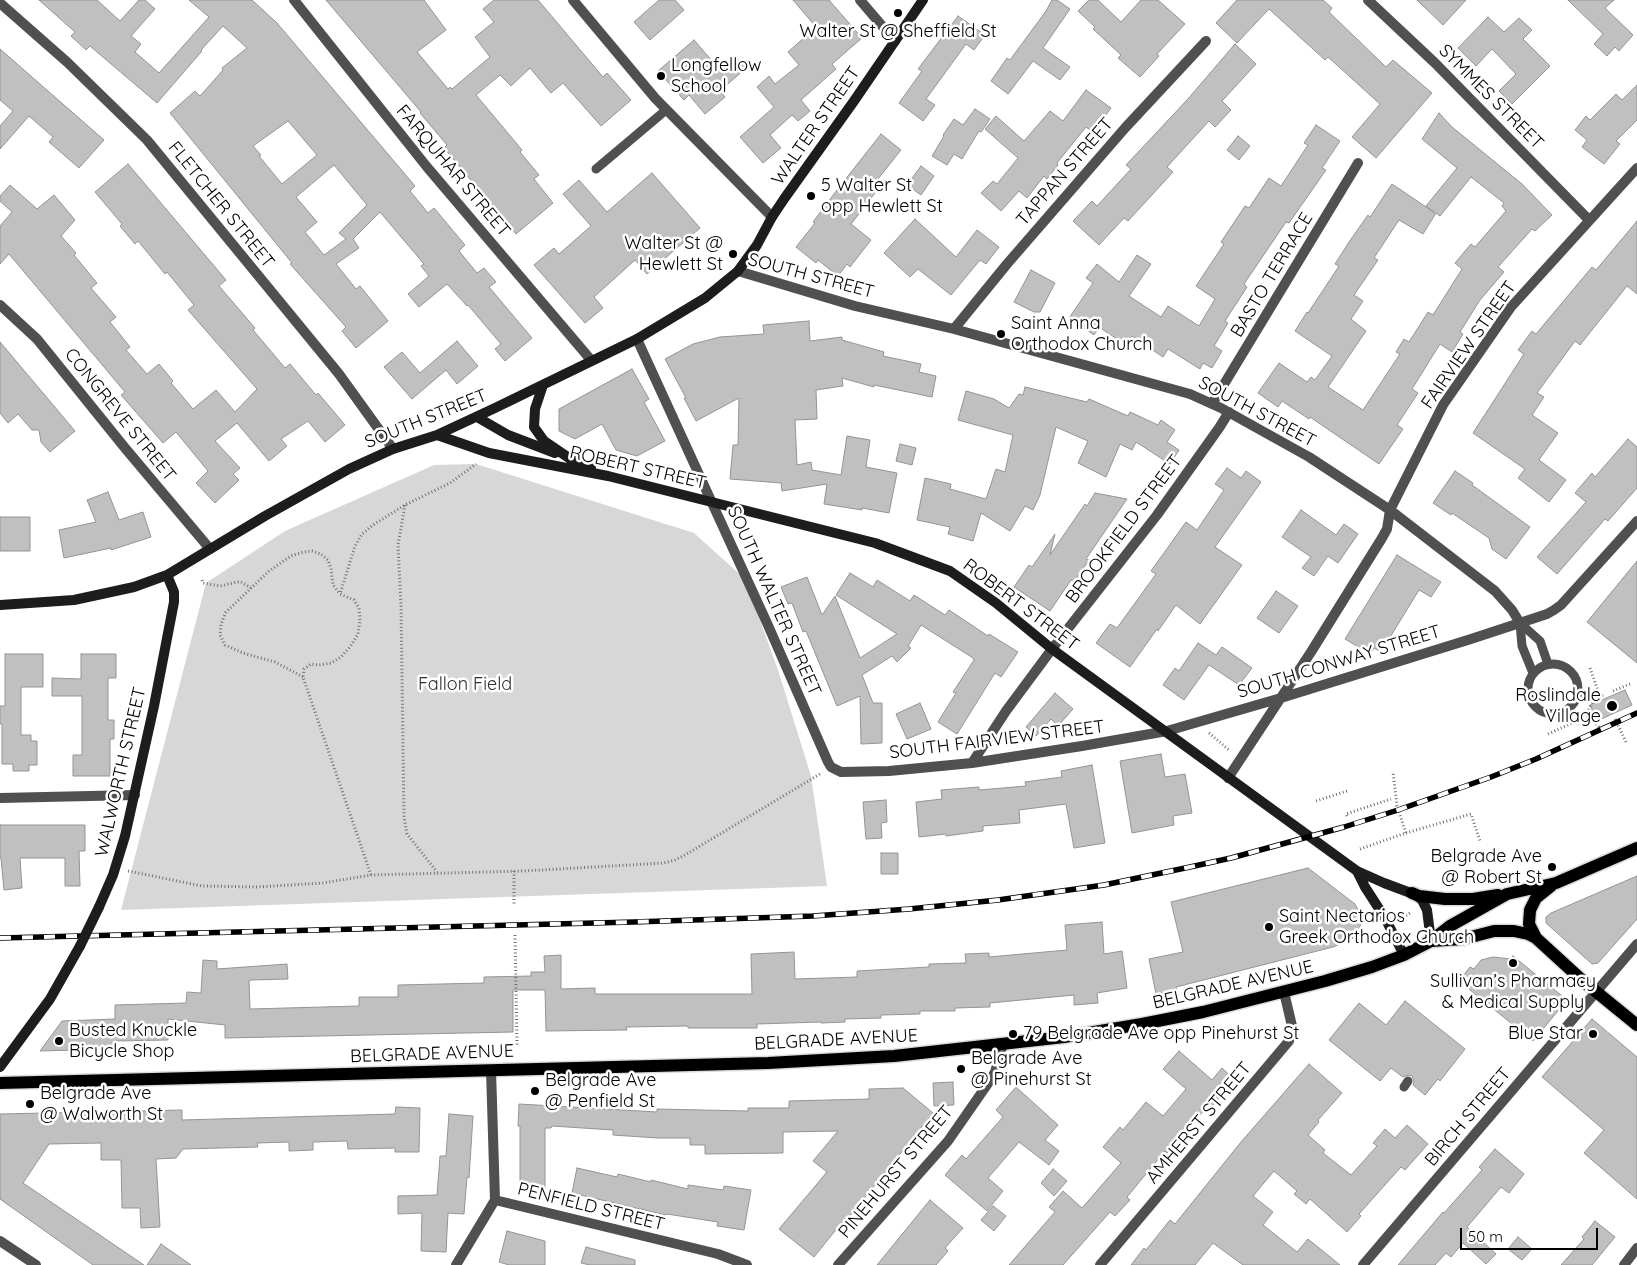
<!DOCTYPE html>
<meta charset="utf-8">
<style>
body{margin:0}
#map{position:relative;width:1637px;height:1265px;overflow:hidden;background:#fff;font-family:Quicksand,sans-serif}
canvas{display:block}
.scale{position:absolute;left:1460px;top:1228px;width:138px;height:22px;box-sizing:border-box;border:2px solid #000;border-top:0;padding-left:6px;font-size:15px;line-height:18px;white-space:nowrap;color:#000;-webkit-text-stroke:4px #fff;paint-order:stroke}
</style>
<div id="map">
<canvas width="1637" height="1265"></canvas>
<div class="scale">50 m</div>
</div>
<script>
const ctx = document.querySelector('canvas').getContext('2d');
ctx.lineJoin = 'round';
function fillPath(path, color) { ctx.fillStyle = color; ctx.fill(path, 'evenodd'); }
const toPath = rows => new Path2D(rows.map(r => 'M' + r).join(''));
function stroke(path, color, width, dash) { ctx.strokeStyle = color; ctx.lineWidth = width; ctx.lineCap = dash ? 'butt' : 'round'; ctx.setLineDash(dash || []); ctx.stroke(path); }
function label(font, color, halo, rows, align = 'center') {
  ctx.font = font + ' Quicksand,sans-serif'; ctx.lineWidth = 5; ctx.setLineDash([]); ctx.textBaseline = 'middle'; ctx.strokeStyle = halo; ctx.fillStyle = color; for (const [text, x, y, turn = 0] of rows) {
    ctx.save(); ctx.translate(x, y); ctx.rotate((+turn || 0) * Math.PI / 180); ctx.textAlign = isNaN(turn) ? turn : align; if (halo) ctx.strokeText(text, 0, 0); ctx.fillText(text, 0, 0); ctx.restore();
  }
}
const green = toPath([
 [476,464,694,533,745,579,778,670,811,776,827,886,121,910,206,583,285,531,434,465]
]);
const building = toPath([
 [39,0,97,0,120,21,139,0,145,0,155,9,131,36,141,44,135,52,159,73,209,17,189,0,252,0,277,23,415,186,410,191,428,213,434,208,465,245,459,251,477,273,484,268,496,282,489,287,532,338,505,361,495,349,501,344,468,305,467,306,447,284,419,307,408,294,429,276,421,266,424,264,380,212,353,239,359,248,336,264,356,289,360,286,388,321,356,348,342,331,346,327,290,264,292,263,170,113,195,91,200,96,223,70,222,68,247,48,223,26,201,50,202,51,157,103,90,46,86,50,71,36,75,32,39,0],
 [288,121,317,155,282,184,259,156,261,155,253,146,288,121],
 [334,165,367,205,339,233,346,239,324,255,305,232,317,222,296,197,334,165],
 [326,0,424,0,446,30,417,52,448,89,450,87,452,89,490,57,475,37,494,22,483,9,494,0,538,0,603,77,607,73,631,100,601,126,563,83,551,93,530,68,511,86,500,75,476,95,522,150,520,152,539,175,534,179,553,203,516,234,444,148,447,145,420,113,421,112,326,0],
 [659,0,675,0,684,10,650,40,634,22,659,0],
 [793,0,829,0,862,38,832,64,836,69,801,100,810,111,798,121,792,115,770,135,781,148,763,163,740,137,774,107,757,87,769,76,775,84,799,65,788,52,816,27,793,0],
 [1052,0,1057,0,1070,9,1043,48,1070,67,1060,80,1033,61,1008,94,991,81,1007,58,1010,60,1046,11,1052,0],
 [1089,0,1098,0,1121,22,1141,0,1158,0,1185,24,1157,54,1159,56,1140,77,1118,58,1121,55,1093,29,1095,27,1078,11,1089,0],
 [1237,0,1323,0,1332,8,1329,12,1386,67,1393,60,1432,93,1376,158,1352,137,1380,104,1328,57,1325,60,1269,9,1237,43,1216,23,1237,0],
 [1417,0,1466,0,1443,25,1417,0],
 [1568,0,1614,0,1605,8,1633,35,1619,51,1615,47,1607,56,1594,44,1603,34,1568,0],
 [958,16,985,35,974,50,966,44,926,99,935,105,923,121,899,103,922,71,918,69,958,16],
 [1488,17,1504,32,1519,18,1532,30,1523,39,1550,66,1512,104,1499,91,1516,74,1492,49,1476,66,1458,48,1488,17],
 [694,40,721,71,736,57,746,68,720,91,725,97,705,114,689,95,684,100,658,71,694,40],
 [1235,44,1256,64,1222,101,1231,110,1215,127,1209,121,1167,167,1173,172,1128,221,1124,218,1099,245,1073,221,1092,201,1097,206,1131,169,1126,165,1187,100,1235,44],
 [0,49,104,140,79,168,49,142,53,137,29,116,0,149,0,126,13,111,0,100,0,49],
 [1637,85,1637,120,1616,141,1620,144,1604,164,1582,147,1587,140,1575,130,1586,116,1590,120,1616,94,1622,100,1637,85],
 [1086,90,1111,108,1093,132,1086,127,1057,163,1058,165,1047,179,1044,176,1027,198,1019,191,1001,211,981,193,993,181,997,184,1018,158,985,129,996,116,1024,141,1050,111,1063,121,1086,90],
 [975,109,990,119,981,132,979,131,962,159,954,154,947,165,932,156,944,136,943,135,954,119,963,125,975,109],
 [1439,113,1452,127,1522,184,1552,215,1535,231,1532,229,1498,267,1504,272,1480,300,1460,332,1463,334,1452,352,1440,344,1412,389,1418,393,1397,425,1403,429,1379,464,1310,417,1309,419,1282,401,1278,407,1258,393,1279,363,1307,382,1311,377,1315,380,1332,356,1295,331,1307,312,1308,313,1339,266,1335,264,1349,242,1368,215,1370,217,1392,184,1435,213,1426,206,1457,168,1422,139,1439,113],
 [1471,177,1504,203,1502,206,1506,211,1475,247,1471,244,1455,263,1462,269,1433,315,1428,312,1409,342,1404,339,1396,352,1400,354,1363,410,1328,387,1366,331,1351,319,1363,301,1354,295,1378,260,1374,258,1399,220,1423,234,1436,213,1440,216,1471,177],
 [1316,125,1340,141,1322,168,1326,170,1289,223,1286,222,1244,284,1247,287,1225,321,1228,323,1214,346,1222,351,1212,368,1203,363,1200,369,1168,349,1163,357,1132,336,1126,345,1099,327,1094,335,1069,318,1093,283,1086,278,1097,264,1119,282,1137,255,1151,264,1129,296,1161,317,1168,306,1199,326,1215,299,1196,286,1224,244,1221,242,1245,206,1249,208,1269,178,1281,186,1308,145,1304,143,1316,125],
 [881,134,901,150,870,189,875,193,851,224,871,240,850,267,847,264,838,276,818,260,816,263,796,247,815,223,813,222,837,190,881,134],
 [1238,136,1250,146,1239,160,1227,150,1238,136],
 [128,164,226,280,219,286,255,328,253,330,285,368,290,364,316,395,318,393,345,425,325,442,308,421,281,439,287,446,269,461,237,423,215,441,240,468,233,474,239,480,215,503,196,483,208,471,176,432,163,443,121,395,125,392,9,254,0,264,0,226,12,212,0,201,0,196,10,185,37,209,54,195,75,220,61,236,76,253,74,255,97,283,91,288,116,317,110,322,130,347,126,350,147,374,159,364,173,381,171,383,193,409,216,390,235,412,257,389,188,310,194,305,167,272,165,274,138,241,135,244,120,226,122,224,95,192,128,164],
 [921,166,934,176,921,195,907,185,921,166],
 [652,173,700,228,647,274,635,260,594,297,603,308,585,323,534,265,554,248,559,254,591,226,563,194,579,180,607,212,652,173],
 [915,219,956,257,977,230,999,247,986,264,980,260,951,295,918,269,910,277,884,253,915,219],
 [1637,221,1637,294,1627,286,1580,345,1575,341,1537,393,1544,397,1532,415,1558,433,1539,460,1566,480,1549,502,1518,478,1525,469,1473,433,1524,354,1518,350,1532,331,1536,334,1592,267,1596,270,1637,221],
 [1031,270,1055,283,1040,312,1034,312,1014,302,1031,270],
 [809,321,810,341,842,337,842,340,884,352,883,356,921,364,919,372,936,376,932,397,874,385,874,387,842,378,843,386,816,390,817,419,795,420,797,465,811,462,812,470,841,475,847,436,870,440,866,467,897,473,889,513,862,508,862,510,824,504,827,484,782,491,781,483,730,479,733,445,738,445,739,398,696,421,684,398,686,398,665,359,693,344,720,337,764,334,763,325,809,321],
 [457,341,478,366,457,384,446,370,412,399,384,367,402,352,420,373,457,341],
 [0,342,75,431,50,452,41,442,39,430,32,430,18,414,8,423,0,413,0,342],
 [632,369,649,399,644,402,665,441,637,456,616,450,602,424,575,439,559,431,559,409,632,369],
 [1025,387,1087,402,1089,399,1128,416,1130,412,1158,425,1161,420,1175,430,1167,442,1179,450,1170,464,1136,442,1132,450,1120,444,1106,477,1078,463,1088,441,1056,427,1040,495,1033,510,1025,506,1010,531,981,513,973,541,948,534,950,527,917,520,925,478,951,484,950,489,986,499,996,469,1005,472,1013,435,958,420,966,391,994,399,1009,408,1019,394,1023,395,1025,387],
 [1628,439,1637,447,1637,488,1608,521,1605,519,1557,574,1537,557,1586,502,1575,493,1592,473,1595,477,1628,439],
 [900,444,916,448,912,465,896,461,900,444],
 [1227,468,1241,478,1246,471,1261,482,1215,547,1242,565,1200,624,1176,605,1158,631,1157,629,1130,667,1096,643,1110,624,1117,628,1156,574,1151,571,1186,522,1197,530,1224,490,1215,484,1227,468],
 [1455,471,1473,483,1472,485,1530,527,1506,559,1492,549,1489,538,1452,513,1451,515,1433,503,1455,471],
 [108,492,119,520,143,512,151,537,111,550,111,548,64,558,59,530,96,522,87,500,108,492],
 [1095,493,1127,499,1086,559,1089,560,1074,582,1071,580,1050,611,1014,587,1029,565,1032,567,1055,534,1050,555,1085,504,1087,506,1095,493],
 [1301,510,1336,535,1344,524,1358,534,1338,563,1328,556,1314,576,1302,568,1311,557,1282,537,1301,510],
 [0,517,30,517,30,551,0,551,0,517],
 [1397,555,1441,582,1431,597,1419,590,1381,652,1374,648,1370,654,1345,639,1397,555],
 [1637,561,1637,663,1587,622,1637,561],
 [850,573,873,587,877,580,910,601,914,595,945,615,949,610,988,636,989,634,1018,652,1001,677,995,673,957,734,938,722,956,693,953,692,974,660,973,658,921,625,908,646,911,648,897,662,892,656,862,675,873,703,882,703,882,743,861,744,860,696,837,706,806,631,803,632,792,603,788,604,781,587,807,577,822,615,835,596,860,658,897,634,836,595,850,573],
 [1276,591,1298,606,1279,633,1257,618,1276,591],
 [1198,643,1216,655,1222,647,1252,668,1239,685,1209,665,1184,700,1163,685,1175,668,1179,671,1198,643],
 [5,654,43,654,43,687,21,687,21,735,31,735,31,741,37,741,37,765,29,765,29,771,13,771,13,764,2,764,2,724,0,724,0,706,5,706,5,654],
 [81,654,116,654,116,678,108,678,108,720,114,720,114,739,110,739,110,776,73,776,73,755,82,755,82,696,52,696,52,678,81,679,81,654],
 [1625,690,1632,705,1597,721,1590,705,1625,690],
 [1055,693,1073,709,1058,726,1051,719,1036,736,1026,727,1055,693],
 [920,703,931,729,907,739,896,714,920,703],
 [1161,754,1165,777,1185,774,1192,813,1173,816,1174,825,1132,833,1120,761,1161,754],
 [1092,765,1105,843,1074,848,1066,804,1019,810,1020,823,983,826,983,831,946,836,946,834,919,837,916,802,942,799,941,790,979,787,979,790,1026,786,1025,782,1062,777,1061,771,1092,765],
 [886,800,887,822,881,823,882,838,866,839,863,802,886,800],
 [0,825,85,825,85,851,79,851,80,886,65,886,65,858,20,858,22,888,4,890,1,858,0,858,0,825],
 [881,853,898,853,898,874,881,874,881,853],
 [1308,868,1355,904,1362,918,1361,924,1355,937,1343,943,1333,947,1176,987,1177,990,1156,994,1149,959,1183,952,1171,902,1308,868],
 [1637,876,1637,919,1598,963,1592,964,1546,923,1546,917,1551,913,1637,876],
 [1102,922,1104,954,1122,951,1127,988,1097,993,1098,1003,1074,1005,1074,995,990,1003,990,1007,955,1008,955,1011,920,1011,920,1014,881,1015,881,1018,845,1019,845,1022,821,1023,821,1022,757,1024,757,1028,688,1028,688,1026,626,1027,627,1030,546,1031,545,990,513,990,513,1032,225,1038,225,1025,168,1019,168,1040,114,1041,114,1049,40,1051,62,1021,115,1019,115,1005,186,1003,187,992,201,993,203,960,217,961,217,969,287,964,288,979,251,980,249,981,250,1009,359,1006,359,997,398,997,398,985,484,983,484,977,531,976,531,972,545,972,544,956,561,955,561,989,595,988,595,994,752,994,751,954,794,952,795,979,857,977,857,971,929,967,929,964,966,963,965,954,989,953,989,957,1067,950,1065,925,1102,922],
 [1513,956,1567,1000,1533,1041,1459,981,1470,967,1474,969,1481,960,1493,957,1511,959,1513,956],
 [1405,1001,1465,1049,1440,1081,1438,1079,1425,1095,1413,1085,1414,1081,1412,1076,1408,1075,1403,1077,1391,1068,1380,1081,1329,1040,1359,1003,1386,1025,1405,1001],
 [1592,1019,1637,1057,1637,1199,1584,1153,1604,1130,1542,1077,1592,1019],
 [1179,1051,1212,1080,1222,1068,1235,1080,1209,1110,1207,1107,1167,1153,1165,1151,1127,1197,1130,1200,1115,1216,1110,1212,1063,1265,1009,1265,1055,1212,1049,1207,1063,1191,1082,1208,1121,1163,1103,1147,1120,1127,1123,1130,1146,1102,1163,1116,1186,1089,1163,1069,1179,1051],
 [1309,1064,1342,1093,1318,1120,1319,1122,1308,1135,1325,1150,1323,1153,1351,1175,1377,1146,1373,1143,1385,1129,1395,1138,1407,1125,1428,1144,1405,1170,1401,1167,1359,1214,1361,1216,1347,1232,1310,1199,1306,1204,1294,1194,1297,1191,1274,1171,1253,1196,1273,1212,1263,1225,1297,1252,1308,1239,1340,1265,1243,1265,1213,1243,1195,1265,1131,1265,1144,1248,1146,1250,1170,1220,1175,1224,1241,1142,1309,1064],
 [953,1082,954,1105,934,1106,933,1083,953,1082],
 [1016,1087,1058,1125,1045,1140,1059,1151,1049,1165,1019,1142,988,1178,1003,1191,987,1211,945,1175,962,1155,966,1159,1003,1117,996,1110,1016,1087],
 [903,1088,933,1113,841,1227,839,1226,814,1257,779,1229,827,1172,813,1161,838,1131,783,1132,783,1153,705,1154,705,1145,690,1145,690,1138,657,1138,613,1135,613,1130,552,1126,551,1128,545,1128,545,1193,528,1193,528,1186,520,1186,520,1126,518,1126,519,1104,657,1112,657,1109,748,1111,748,1108,789,1108,789,1101,869,1099,869,1089,903,1088],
 [396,1107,420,1108,419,1152,395,1152,395,1148,348,1149,347,1141,313,1142,313,1150,289,1151,289,1142,257,1143,258,1147,183,1149,176,1158,156,1159,160,1227,141,1228,140,1208,122,1208,121,1160,101,1160,101,1143,49,1144,23,1183,144,1265,93,1265,0,1199,0,1114,182,1110,182,1120,395,1114,396,1107],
 [449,1114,473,1116,469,1178,467,1177,464,1214,448,1213,446,1252,421,1251,422,1213,398,1214,398,1196,437,1195,440,1156,446,1156,449,1114],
 [1495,1149,1524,1174,1509,1193,1501,1187,1467,1227,1496,1254,1486,1264,1463,1243,1451,1257,1446,1253,1435,1265,1398,1265,1443,1212,1444,1213,1482,1170,1479,1167,1495,1149],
 [577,1168,617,1177,618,1174,651,1182,651,1180,688,1189,688,1185,723,1190,724,1186,751,1190,744,1230,717,1226,718,1222,667,1214,666,1215,572,1193,577,1168],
 [1053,1169,1067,1181,1054,1196,1041,1183,1053,1169],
 [930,1200,963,1228,945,1248,948,1251,936,1265,877,1265,930,1200],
 [993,1206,1006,1216,994,1231,981,1220,993,1206],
 [1595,1221,1615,1237,1592,1265,1561,1265,1584,1239,1582,1237,1595,1221],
 [507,1231,545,1241,545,1265,509,1265,499,1262,507,1231],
 [1518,1237,1532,1249,1522,1260,1508,1249,1518,1237],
 [161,1244,191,1265,147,1265,161,1244],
 [586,1247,635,1260,635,1265,590,1265,581,1263,586,1247]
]);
const path = toPath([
 [405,505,398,545,401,605,404,817,407,834,437,872],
 [202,580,203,583,220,586,237,582,241,582,251,588],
 [1590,668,1600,697],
 [303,677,275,662,243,653,225,645,220,635,221,624,226,612,269,571,291,556,303,552,312,551,321,554,328,560,331,569,333,585,340,594],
 [1613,691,1630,684],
 [1615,719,1626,742],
 [1599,727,1593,721,1588,711,1593,700,1605,694],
 [1209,733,1229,750],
 [1548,734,1590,715],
 [1316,801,1347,791],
 [1347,816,1346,814,1391,799],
 [1406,833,1471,814,1480,841],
 [1360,849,1406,833,1397,806,1393,772],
 [128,871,202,886,257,887,323,883,371,875,524,871,664,863,675,860,685,855,820,774],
 [514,871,514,906],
 [371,875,303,677,304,669,311,664,319,665,331,663,341,657,350,647,358,634,360,620,359,608,354,600,340,594,355,546,362,534,373,525,405,505,450,483,476,464],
 [1400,919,1410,913],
 [515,935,517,1045]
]);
const lane = toPath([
 [596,169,666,110],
 [1520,623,1522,646,1533,673],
 [1520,623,1540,641,1548,664],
 '1528 689a25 25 0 1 1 50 0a25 25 0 1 1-50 0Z',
 [1404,1087,1408,1081]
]);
const street = toPath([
 [294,0,427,167,591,360],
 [573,0,655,98,772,217],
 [860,0,895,41],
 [1368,0,1435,63,1589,220],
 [0,3,67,62,147,140,339,374,393,449],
 [738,271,855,306,954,329,1190,394,1221,408,1309,457,1390,510,1495,591,1512,610,1520,623],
 [0,305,37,339,125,448,210,549],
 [954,329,1007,264,1125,128,1206,41],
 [637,339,767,623,828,762,831,767,841,772,889,771,972,763,1082,746,1167,731,1281,698,1471,639,1547,614,1554,610,1561,605,1637,521],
 [1212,404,1358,163],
 [972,763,1006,711,1052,649,1157,515,1219,428,1229,412],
 [1228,778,1311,652,1382,538,1387,529,1390,510,1443,405,1511,307,1637,168],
 [0,798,135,795],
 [491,1070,495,1200,718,1254,747,1265],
 [0,1241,36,1265],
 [456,1265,495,1200],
 [838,1265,948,1141,989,1082,995,1072,1003,1044],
 [1100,1265,1289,1041,1292,1026,1284,992],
 [1363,1265,1637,944],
 [1624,1265,1637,1248]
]);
const secondary = toPath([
 [543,385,535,409,534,427,544,441,572,460,591,468],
 [477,417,508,435,555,453],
 [437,435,489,453,608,476,875,543,950,571,996,603,1052,649,1357,871,1384,883,1416,895,1422,900,1427,910,1431,941],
 [0,605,74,600,134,587,167,575,265,516,349,469,393,449,437,435,495,408,637,339,705,298,738,271,757,245,772,217,784,199,854,101,923,0],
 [1357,871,1365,887,1385,918,1404,955],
 [99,907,113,875,125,836,154,706,174,602,174,592,167,575],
 [0,1067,50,999,80,946]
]);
const primary = toPath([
 [1412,893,1419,896,1445,899,1473,899,1498,895],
 [1536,938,1529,924,1530,910,1536,898,1551,886],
 [1431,941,1463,939,1494,931,1514,931,1528,934,1536,938,1583,981,1637,1025],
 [0,1083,768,1063,894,1056,1064,1037,1142,1024,1203,1012,1325,981,1372,967,1404,955,1431,941,1450,926,1507,894,1556,883,1637,848]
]);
const rail = toPath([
 [0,938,634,922,813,916,909,909,998,900,1104,885,1190,867,1231,858,1344,827,1398,810,1491,777,1536,759,1637,713]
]);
const secondaryBridge = toPath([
 [80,946,99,907]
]);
const markers = [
 [898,13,5,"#000"],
 [661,76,5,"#000"],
 [811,196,5,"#000"],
 [733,254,5,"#000"],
 [1001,334,5,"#000"],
 [1612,706,6,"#000"],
 [1552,867,5,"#000"],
 [1269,927,5,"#000"],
 [1513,963,5,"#000"],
 [1013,1034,5,"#000"],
 [1593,1034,5,"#000"],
 [59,1041,5,"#000"],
 [961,1069,5,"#000"],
 [535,1091,5,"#000"],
 [30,1104,5,"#000"]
];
const poiNames = [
 ["Walter St @ Sheffield St",898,32,"center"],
 ["Longfellow",671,66],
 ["School",671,87],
 ["5 Walter St",821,186],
 ["opp Hewlett St",821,207],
 ["Walter St @",723,244,"right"],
 ["Hewlett St",723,265,"right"],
 ["Saint Anna",1011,324],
 ["Orthodox Church",1011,345],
 ["Roslindale",1601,696,"right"],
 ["Village",1601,717,"right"],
 ["Belgrade Ave",1542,857,"right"],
 ["@ Robert St",1542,878,"right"],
 ["Saint Nectarios",1279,917],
 ["Greek Orthodox Church",1279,938],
 ["Sullivan’s Pharmacy",1513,982,"center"],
 ["& Medical Supply",1513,1003,"center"],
 ["Busted Knuckle",69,1031],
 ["Bicycle Shop",69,1052],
 ["79 Belgrade Ave opp Pinehurst St",1023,1034],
 ["Blue Star",1583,1034,"right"],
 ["Belgrade Ave",971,1059],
 ["@ Pinehurst St",971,1080],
 ["Belgrade Ave",545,1081],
 ["@ Penfield St",545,1102],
 ["Belgrade Ave",40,1094],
 ["@ Walworth St",40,1115]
];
const streetNames = [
 ["SYMMES STREET",1491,97,45],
 ["WALTER STREET",816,126,-55],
 ["FARQUHAR STREET",453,171,50],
 ["TAPPAN STREET",1065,172,-49],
 ["FLETCHER STREET",221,205,51],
 ["BASTO TERRACE",1272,275,-59],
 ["SOUTH STREET",811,276,15],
 ["FAIRVIEW STREET",1469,345,-55],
 ["SOUTH STREET",1257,412,28],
 ["CONGREVE STREET",120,415,51],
 ["SOUTH STREET",426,419,-22],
 ["ROBERT STREET",638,468,13],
 ["BROOKFIELD STREET",1124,529,-53],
 ["SOUTH WALTER STREET",774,601,66],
 ["ROBERT STREET",1021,605,37],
 ["SOUTH CONWAY STREET",1339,662,-17],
 ["SOUTH FAIRVIEW STREET",997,740,-7],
 ["WALWORTH STREET",121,772,-77],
 ["BELGRADE AVENUE",1233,985,-13],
 ["BELGRADE AVENUE",836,1040,-3],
 ["BELGRADE AVENUE",432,1054,-2],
 ["BIRCH STREET",1468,1117,-50],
 ["AMHERST STREET",1199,1123,-50],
 ["PINEHURST STREET",896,1172,-50],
 ["PENFIELD STREET",591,1207,14]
];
const parkNames = [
 ["Fallon Field",465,685]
];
fillPath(green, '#d7d7d7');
fillPath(building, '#c0c0c0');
stroke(building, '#949494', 1);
stroke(primary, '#dbdbdb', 15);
stroke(path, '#727272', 3, [1, 2.5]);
stroke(lane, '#505050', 9);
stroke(street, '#505050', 10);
stroke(secondary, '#1d1d1d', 10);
stroke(primary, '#000', 12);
stroke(rail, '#000', 5.5);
stroke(rail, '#fff', 4, [11]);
stroke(secondaryBridge, '#1d1d1d', 10);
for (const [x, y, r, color] of markers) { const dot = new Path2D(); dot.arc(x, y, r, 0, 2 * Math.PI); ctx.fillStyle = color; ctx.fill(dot); stroke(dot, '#fff', 2); }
label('18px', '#000', '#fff', poiNames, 'left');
label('18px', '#000', '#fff', streetNames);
label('18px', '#2e2e2e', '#fff', parkNames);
</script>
